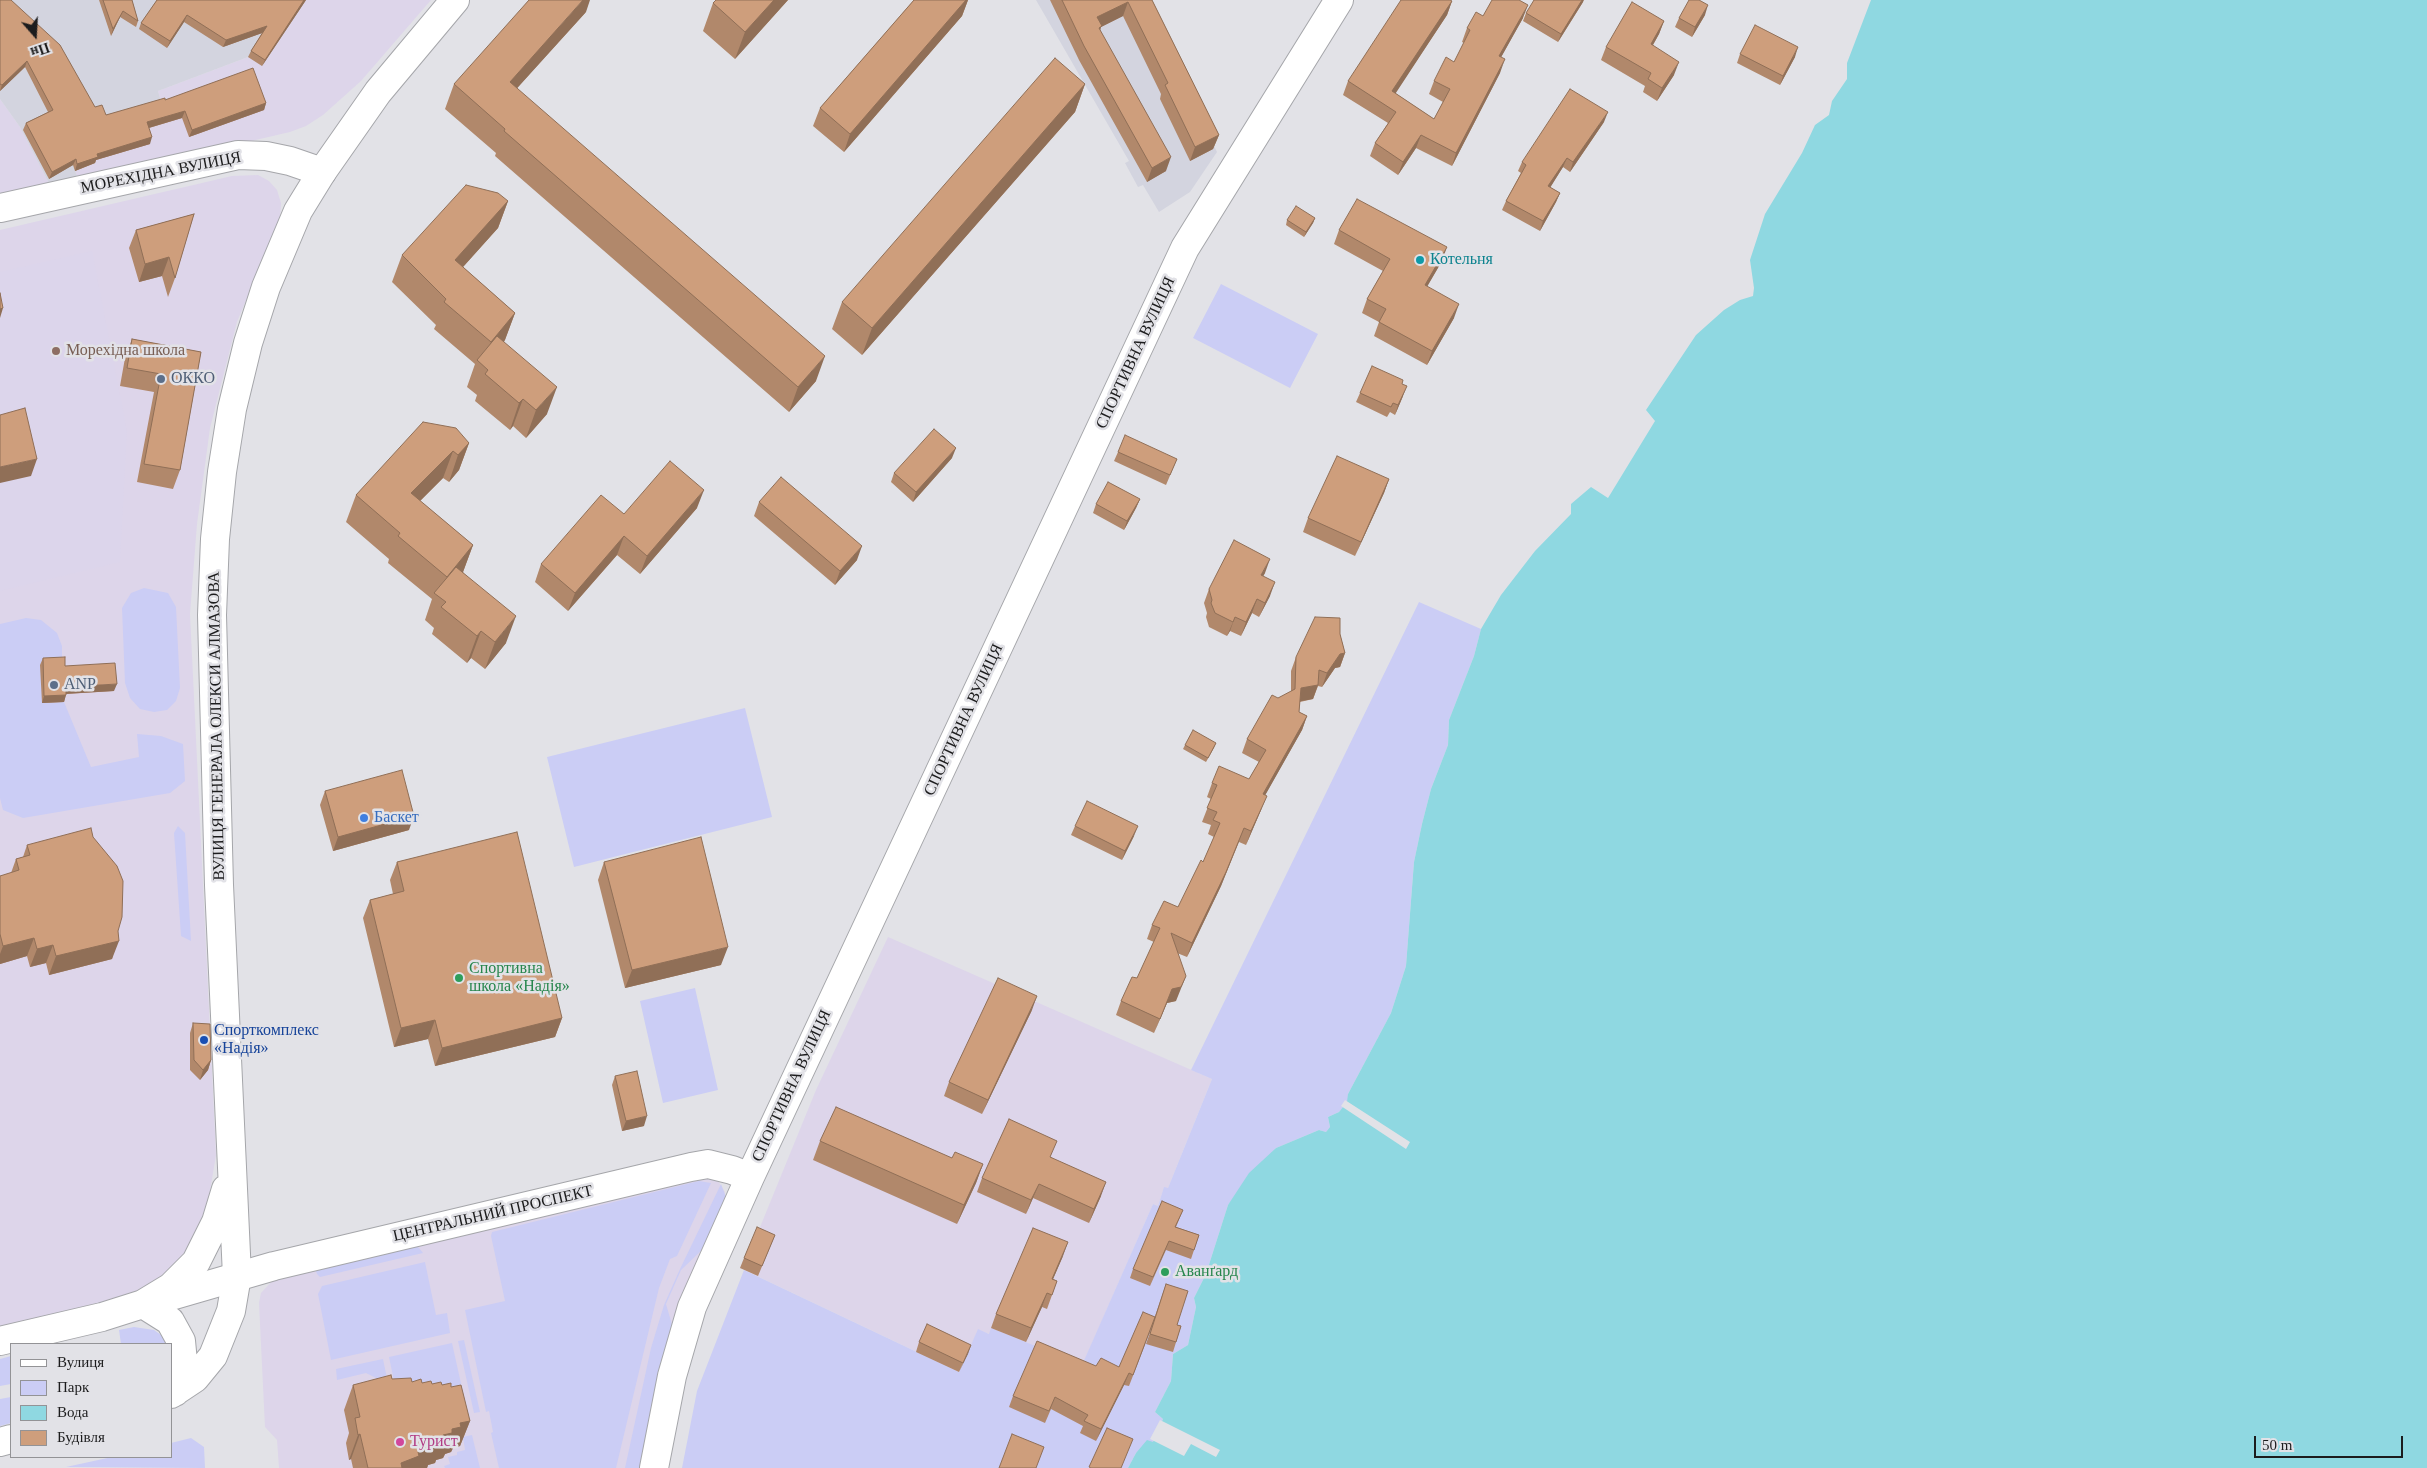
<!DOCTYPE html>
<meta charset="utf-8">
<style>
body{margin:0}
#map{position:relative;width:2427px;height:1468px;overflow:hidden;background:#e2e2e7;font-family:Georgia,serif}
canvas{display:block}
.legend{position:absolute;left:10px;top:1343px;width:162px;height:115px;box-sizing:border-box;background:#e2e2e7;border:1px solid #939396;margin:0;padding:6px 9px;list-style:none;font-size:15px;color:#1c1c1d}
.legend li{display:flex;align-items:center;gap:10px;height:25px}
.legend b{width:25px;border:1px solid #939396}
.north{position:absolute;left:10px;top:10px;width:50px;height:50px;-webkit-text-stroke:4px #e2e2e7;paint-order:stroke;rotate:161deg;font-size:14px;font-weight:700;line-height:20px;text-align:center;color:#1c1c1d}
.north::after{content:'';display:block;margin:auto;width:18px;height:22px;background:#1c1c1d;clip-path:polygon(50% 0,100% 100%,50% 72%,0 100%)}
.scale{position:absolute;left:2254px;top:1436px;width:149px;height:22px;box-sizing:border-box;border:2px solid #1c1c1d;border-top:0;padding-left:6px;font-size:15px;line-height:18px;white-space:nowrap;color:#1c1c1d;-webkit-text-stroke:4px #e2e2e7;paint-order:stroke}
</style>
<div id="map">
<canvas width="2427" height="1468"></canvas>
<ul class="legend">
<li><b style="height:6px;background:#fff"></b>Вулиця</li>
<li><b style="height:14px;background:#cbcdf5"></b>Парк</li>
<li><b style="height:14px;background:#8fd8e1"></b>Вода</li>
<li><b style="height:14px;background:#ce9e7c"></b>Будівля</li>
</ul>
<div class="north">Пн</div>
<div class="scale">50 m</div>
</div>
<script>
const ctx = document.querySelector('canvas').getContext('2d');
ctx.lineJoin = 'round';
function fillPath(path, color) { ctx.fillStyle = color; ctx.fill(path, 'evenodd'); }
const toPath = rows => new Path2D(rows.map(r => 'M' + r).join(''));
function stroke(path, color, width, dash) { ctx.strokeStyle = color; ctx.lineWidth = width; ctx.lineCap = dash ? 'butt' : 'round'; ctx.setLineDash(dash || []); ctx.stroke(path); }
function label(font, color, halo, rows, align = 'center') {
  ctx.font = font + ' Georgia,serif'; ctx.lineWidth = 5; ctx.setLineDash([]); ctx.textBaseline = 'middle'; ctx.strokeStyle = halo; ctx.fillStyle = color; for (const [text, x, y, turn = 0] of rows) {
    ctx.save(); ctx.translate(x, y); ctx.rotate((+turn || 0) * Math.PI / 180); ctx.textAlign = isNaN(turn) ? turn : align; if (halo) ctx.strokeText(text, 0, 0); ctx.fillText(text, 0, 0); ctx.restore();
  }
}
const commercial = toPath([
 [306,0,431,0,361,81,323,115,306,126,290,132,79,181,75,171,95,163,90,147,162,104,158,91,248,57],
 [0,99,20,127,51,187,0,198],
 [258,175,269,181,277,190,281,203,280,218,237,322,210,428,197,524,190,614,216,1155,209,1197,198,1232,185,1254,157,1282,130,1295,0,1327,0,230,232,176],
 [888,937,1212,1079,1168,1188,1164,1188,1158,1206,1153,1204,1082,1366,978,1330,959,1372,740,1268,753,1237,756,1237,816,1090],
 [707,1176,718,1181,725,1192,642,1468,279,1468,277,1440,265,1427,259,1303,261,1293,275,1278]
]);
const built = toPath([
 [0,0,306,0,262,66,248,57,158,91,167,122,90,147,95,163,75,171,79,181,51,187,20,127,0,99],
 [1036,0,1142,0,1217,152,1190,192,1159,212,1143,185,1138,187,1125,163,1129,161]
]);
const education = toPath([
 [92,251,127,431,120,562,0,591,0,272]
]);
const green = toPath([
 [1221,284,1318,334,1290,388,1193,338],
 [144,588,168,593,176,607,180,688,176,701,167,710,154,712,140,709,130,698,125,683,122,608,131,593],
 [1419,602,1481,629,1474,656,1449,720,1448,745,1431,789,1422,824,1414,862,1406,966,1391,1013,1348,1094,1348,1102,1339,1112,1328,1117,1330,1127,1326,1132,1319,1130,1276,1148,1228,1205,1206,1274,1194,1298,1196,1307,1188,1345,1173,1354,1171,1381,1155,1412,1163,1419,1153,1442,1136,1453,1128,1468,682,1468,697,1391,744,1270,959,1372,978,1329,989,1334,991,1328,1082,1365,1153,1204,1158,1206,1164,1187,1168,1188,1212,1079,1191,1070],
 [26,618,41,620,57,633,62,646,62,664,42,703,64,702,91,767,139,757,137,734,161,736,183,744,185,781,170,793,23,818,3,810,0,798,0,624],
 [745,708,772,817,574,867,547,757],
 [178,826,185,833,191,941,181,936,174,833],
 [695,988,718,1090,663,1103,640,1001],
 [699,1181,711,1183,677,1256,670,1259,659,1288,616,1468,499,1468,491,1433,493,1432,489,1411,486,1412,465,1310,505,1301,491,1236,492,1232],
 [721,1184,726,1197,706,1246,681,1270,666,1304,673,1328,642,1468,625,1468,651,1348,664,1305,680,1269],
 [414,1245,419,1248,423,1253,320,1277,317,1274,315,1268],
 [425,1262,436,1315,447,1313,450,1333,331,1360,318,1294,322,1286],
 [134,1327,154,1330,161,1335,166,1344,121,1344,119,1330],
 [464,1340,480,1412,474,1413,458,1341],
 [452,1343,468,1415,458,1417,398,1400,389,1357],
 [11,1356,11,1384,0,1386,0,1359],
 [383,1359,391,1398,381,1399,376,1378,366,1373,337,1380,336,1369],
 [11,1397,11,1423,0,1426,0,1399],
 [472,1435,480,1468,445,1468,444,1466,450,1464,448,1457,457,1455,457,1452,465,1450,463,1437],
 [191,1438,204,1447,205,1468,66,1467,112,1457,171,1457,171,1443]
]);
const water = toPath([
 [1871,0,2427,0,2427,1468,1128,1468,1136,1453,1147,1440,1153,1442,1163,1419,1155,1412,1171,1381,1173,1354,1188,1345,1196,1307,1194,1298,1206,1274,1228,1205,1249,1173,1276,1148,1319,1130,1326,1132,1330,1127,1328,1117,1339,1112,1347,1102,1348,1094,1391,1013,1406,966,1414,862,1422,824,1431,789,1448,745,1449,720,1474,656,1481,629,1501,595,1535,551,1571,514,1571,504,1591,487,1608,498,1655,421,1646,410,1696,335,1724,310,1740,300,1753,296,1754,288,1750,260,1765,214,1802,153,1815,125,1829,115,1832,101,1847,79,1847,63]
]);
const pier = toPath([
 [1345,1100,1410,1142,1406,1149,1341,1106],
 [1160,1420,1220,1450,1216,1457,1191,1444,1184,1456,1150,1439]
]);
const minor = toPath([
 [0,208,238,155,266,156,290,161,322,172],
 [150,1302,274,1266,691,1167,708,1164,732,1170,750,1177],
 [654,1468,672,1376,692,1307,750,1177,1185,248,1339,0]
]);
const major = toPath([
 [143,1304,170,1321,181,1341,183,1362,175,1392],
 [0,1341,102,1317,143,1304,171,1287,196,1262,216,1222,226,1189],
 [171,1394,195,1378,213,1356,231,1311,237,1276,219,885,212,615,215,539,222,472,232,409,248,343,266,287,298,211,322,172,378,92,455,0],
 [0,1442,11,1439]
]);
const wall = toPath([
 [0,0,95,107,106,115,165,100,266,103,264,110,189,137,182,118,149,128,150,144,96,160,95,163,75,171,73,165,49,179,23,130,26,123,48,112,25,67,0,91],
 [99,0,132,0,138,21,136,27,120,17,111,36],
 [157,0,306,0,262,66,248,57,251,51,262,33,223,47,184,22,167,48,139,29,141,23],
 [788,0,735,59,703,31,713,3],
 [914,0,968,0,962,16,844,152,813,126,820,108],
 [1050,0,1152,0,1219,135,1213,149,1190,161,1160,99,1161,94,1123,16,1101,27,1100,30,1166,171,1147,182,1079,60],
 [1452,1,1447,15,1395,93,1434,119,1443,102,1429,94,1434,81,1454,62,1464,43,1462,42,1467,28,1483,16,1523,18,1501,57,1500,73,1452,166,1416,148,1398,175,1370,156,1375,143,1388,123,1343,95,1348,81],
 [1583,2,1558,42,1523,21,1526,13],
 [586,12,517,88,816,381,789,412,495,156,496,153,445,109,454,84],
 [1705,15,1692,37,1675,27,1679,18],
 [1664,21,1659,34,1653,45,1674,75,1657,101,1643,92,1645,86,1601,60,1606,47],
 [1740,54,1795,57,1780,85,1737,63],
 [1085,84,1075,112,862,355,832,329,842,302],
 [1604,122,1570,172,1563,167,1550,187,1560,193,1556,202,1540,231,1502,210,1506,201,1521,173,1518,171,1522,162],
 [508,201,498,228,463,267,515,313,504,342,547,414,526,438,513,426,510,430,475,401,477,395,467,387,475,364,434,329,436,325,392,282,402,255],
 [194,214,175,278,168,297,162,276,139,282,129,248,136,230],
 [1315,218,1313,223,1304,237,1286,225,1287,220],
 [1339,230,1442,261,1427,286,1454,318,1427,365,1374,336,1379,322,1362,313,1367,299,1383,271,1334,244],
 [132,339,201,352,180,470,173,489,137,482,154,392,120,386,125,358],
 [1402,384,1403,396,1395,415,1390,412,1387,417,1356,402,1360,393],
 [469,443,459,470,449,482,443,478,420,501,473,545,463,572,506,643,485,669,471,658,467,663,432,634,434,628,425,620,432,599,388,563,389,559,346,522,356,495],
 [1118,452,1177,459,1166,485,1114,461],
 [952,458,913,502,891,482,894,473],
 [1389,479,1384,493,1355,556,1303,532,1308,518],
 [1140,499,1136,508,1124,530,1093,513,1096,504],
 [759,502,857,560,835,585,754,516],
 [697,508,640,574,617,555,568,611,535,582,541,564,624,514],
 [1265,573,1263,576,1270,596,1259,617,1252,613,1241,636,1230,631,1227,636,1209,627,1206,617,1207,613,1204,603,1209,589],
 [1340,634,1345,653,1340,667,1335,668,1322,687,1318,686,1313,699,1300,702,1299,712,1307,716,1302,730,1265,795,1261,810,1246,845,1239,842,1221,886,1187,957,1177,953,1176,1001,1167,1003,1154,1033,1116,1015,1121,1001,1137,978,1154,942,1147,939,1152,925,1178,907,1203,862,1214,837,1208,834,1211,825,1202,822,1211,799,1207,797,1212,783,1249,779,1259,762,1242,753,1247,739,1278,698,1291,692,1291,671,1296,657],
 [43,658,65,666,114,691,66,694,64,702,42,703,40,665],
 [1216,743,1214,748,1206,762,1183,749,1185,745],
 [325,791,409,830,333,851,320,805],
 [1075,826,1134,836,1122,860,1071,835],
 [27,845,118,931,112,959,49,975,46,963,30,967,27,956,0,964,0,876,11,873,16,859,23,857],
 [397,862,562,1018,555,1037,435,1066,428,1039,394,1047,363,918,370,900,393,894,390,880],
 [604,862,721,965,625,988,598,880],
 [1032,1010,982,1114,944,1096,949,1082],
 [193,1023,211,1060,208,1070,200,1080,190,1070,190,1033],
 [615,1076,644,1126,622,1131,612,1085],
 [820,1141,952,1158,983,1164,976,1183,957,1224,813,1160],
 [1051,1157,1101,1196,1089,1223,1033,1198,1026,1214,977,1192,982,1178],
 [1183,1210,1176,1227,1199,1235,1191,1259,1166,1250,1150,1286,1130,1278,1133,1269],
 [775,1235,758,1276,740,1268,744,1258],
 [1063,1256,1053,1279,1057,1281,1047,1309,1042,1307,1026,1342,991,1328,996,1314],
 [1166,1284,1177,1325,1181,1326,1173,1352,1146,1344,1153,1324,1129,1386,1124,1385,1096,1441,1080,1433,1083,1426,1051,1409,1045,1423,1009,1407,1013,1396,1096,1366,1119,1367,1155,1316],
 [919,1342,971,1345,959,1372,916,1352],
 [392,1379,451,1387,470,1421,460,1446,453,1448,451,1452,445,1454,443,1458,436,1460,435,1463,428,1465,427,1468,353,1468,351,1459,349,1460,346,1443,349,1433,344,1410,353,1385]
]);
const shadedWall = toPath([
 [304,0,306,0,262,66,265,60],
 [583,0,590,0,586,12,501,106,510,82],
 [774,0,788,0,735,59,745,32],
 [966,0,968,0,962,16,844,152,850,134],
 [1582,0,1584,0,1583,2,1558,42,1561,34],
 [1452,1,1447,15,1388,105,1392,91],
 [1128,2,1123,16,1101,27,1097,40,1097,17],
 [1528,5,1523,18,1494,70,1499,56],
 [1708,5,1705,15,1692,37,1695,27],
 [123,11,120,17,111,36,113,29],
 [187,15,184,22,167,48,170,41],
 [1664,21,1659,34,1646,57,1651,44],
 [267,26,265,32,223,47,226,40],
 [1798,47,1795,57,1780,85,1783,76],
 [1505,59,1500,73,1452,166,1456,153],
 [27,61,25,67,0,91,2,85],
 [1679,62,1674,75,1657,101,1662,88],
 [1085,84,1075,112,862,355,872,328],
 [266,103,264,110,189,137,192,130],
 [185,111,182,118,145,129,147,122],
 [1608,112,1604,122,1570,172,1573,162],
 [1219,135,1213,149,1190,161,1195,147],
 [1421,135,1416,148,1398,175,1403,162],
 [152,137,150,144,96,160,95,163,75,171,77,164,97,154],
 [1171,157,1166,171,1147,182,1152,168],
 [1567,158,1563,167,1545,196,1548,186],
 [76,159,73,165,49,179,52,172],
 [1560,193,1556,202,1540,231,1543,221],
 [508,201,498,228,445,287,455,260],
 [1315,218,1313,223,1304,237,1306,232],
 [1447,247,1442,261,1420,299,1425,285],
 [169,257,162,276,139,282,145,264],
 [1459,304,1454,318,1427,365,1432,351],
 [3,308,0,318,0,309],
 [515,313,505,340,484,365,482,364,491,342],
 [825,356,816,381,789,412,798,387],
 [1407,386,1403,396,1395,415,1398,405],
 [557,387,547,414,526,438,536,410],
 [523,399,513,426,510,430,519,403],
 [469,443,459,470,449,482,458,455],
 [956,448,952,458,913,502,916,492],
 [453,451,443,478,401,520,411,493],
 [37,459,31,476,0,483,0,467],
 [1389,479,1384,493,1355,556,1361,542],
 [704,490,697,508,640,574,647,556],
 [1140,499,1136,508,1124,530,1127,521],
 [624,536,617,555,568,611,575,593],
 [473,545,463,572,441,598,440,597,447,577],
 [862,546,857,560,835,585,840,571],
 [1270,559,1265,573,1256,589,1261,575],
 [1275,582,1270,596,1259,617,1265,603],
 [1257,599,1252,613,1241,636,1246,622],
 [516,616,506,643,485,669,495,642],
 [1235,617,1230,631,1227,636,1233,622],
 [481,631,471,658,467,663,477,636],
 [1345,653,1340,667,1335,668,1322,687,1327,673,1340,654],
 [117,684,114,691,63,694,66,687],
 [1318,685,1313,699,1296,702,1301,688],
 [66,695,64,702,42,703,44,696],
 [1307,716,1302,730,1258,808,1263,794],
 [1267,796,1246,845,1251,831],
 [414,816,409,830,333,851,338,837],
 [1138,826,1134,836,1122,860,1125,851],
 [1244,828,1221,886,1187,957,1192,943],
 [34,938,27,956,0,964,0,954,3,946],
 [119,941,112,959,49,975,56,956],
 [53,945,46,963,30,967,37,949],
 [728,947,721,965,625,988,632,970],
 [1186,976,1176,1001,1167,1003,1154,1033,1172,989],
 [1037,996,1032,1010,982,1114,988,1100],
 [562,1018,555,1037,435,1066,442,1048],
 [435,1020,428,1039,394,1047,401,1028],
 [211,1060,208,1070,200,1080,203,1070],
 [647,1116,644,1126,622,1131,626,1121],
 [983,1164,976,1183,957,1224,964,1205],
 [1106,1182,1101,1196,1089,1223,1094,1209],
 [1039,1184,1033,1198,1026,1214,1031,1200],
 [1068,1242,1063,1256,1047,1293,1052,1279],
 [1047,1293,1042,1307,1026,1342,1031,1328],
 [971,1345,968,1354,959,1372],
 [1129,1373,1124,1385,1096,1441,1101,1429],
 [470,1421,460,1446,453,1448,451,1452,445,1454,443,1458,436,1460,435,1463,428,1465,427,1468,400,1468,401,1463,460,1423],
 [360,1434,351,1459,349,1460,358,1435]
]);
const building = toPath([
 [0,0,11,0,60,45,95,107,102,105,106,115,165,98,165,100,253,68,266,103,192,130,185,111,147,122,152,137,97,154,98,157,77,164,76,159,52,172,26,123,53,110,27,61,2,85,0,84,0,0],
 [103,0,132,0,138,21,123,11,113,29,103,0],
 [157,0,304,0,265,60,251,51,267,26,226,40,187,15,170,41,141,23,157,0],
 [529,0,583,0,510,82,825,356,798,387,504,131,505,129,454,84,529,0],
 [716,0,774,0,745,32,713,3,716,0],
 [914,0,966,0,850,134,820,108,914,0],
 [1062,0,1152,0,1219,135,1195,147,1165,85,1168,83,1128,2,1097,17,1102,26,1099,28,1171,157,1152,168,1084,46,1062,0],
 [1401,0,1450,0,1452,1,1392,91,1434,119,1450,89,1434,81,1446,57,1454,62,1470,30,1467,28,1476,12,1483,16,1492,0,1519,0,1528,5,1499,56,1505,59,1456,153,1421,135,1403,162,1375,143,1396,112,1348,81,1401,0],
 [1534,0,1582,0,1561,34,1526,13,1534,0],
 [1689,0,1699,0,1708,5,1695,27,1679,18,1689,0],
 [1632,2,1664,21,1651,44,1679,62,1662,88,1648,79,1651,73,1606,47,1632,2],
 [1755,25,1798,47,1783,76,1740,54,1755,25],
 [1055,58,1085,84,872,328,842,302,1055,58],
 [1570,89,1608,112,1573,162,1567,158,1548,186,1560,193,1543,221,1506,201,1526,165,1522,162,1570,89],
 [466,185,498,193,508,201,455,260,515,313,491,342,444,302,446,299,402,255,466,185],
 [1357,199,1447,247,1425,285,1459,304,1432,351,1379,322,1386,309,1367,299,1390,259,1339,230,1357,199],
 [1296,206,1315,218,1306,232,1287,220,1296,206],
 [194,214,175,278,169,257,145,264,136,230,194,214],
 [0,293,3,308,0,309,0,293],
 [497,336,557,387,536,410,523,399,519,403,485,374,488,370,477,360,497,336],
 [132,339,201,352,180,470,144,464,161,374,127,368,132,339],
 [1372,366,1403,380,1402,384,1407,386,1398,405,1393,403,1391,407,1360,393,1372,366],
 [25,408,37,459,0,467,0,415,25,408],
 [423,422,456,428,469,443,458,455,453,451,411,493,473,545,447,577,398,536,400,533,356,495,423,422],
 [934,429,956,448,916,492,894,473,934,429],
 [1125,435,1177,459,1170,475,1118,452,1125,435],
 [1337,456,1389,479,1361,542,1308,518,1337,456],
 [670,461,704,490,647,556,624,536,575,593,541,564,601,495,624,514,670,461],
 [781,477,862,546,840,571,759,502,781,477],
 [1108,482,1140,499,1127,521,1096,504,1108,482],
 [1234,540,1270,559,1261,575,1275,582,1265,603,1257,599,1246,622,1235,617,1233,622,1215,613,1211,603,1212,600,1209,589,1234,540],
 [456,567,516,616,495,642,481,631,477,636,441,607,446,602,434,593,456,567],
 [1315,617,1340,618,1340,634,1345,653,1340,654,1327,673,1319,670,1318,685,1301,688,1299,712,1307,716,1263,794,1267,796,1251,831,1244,828,1226,872,1192,943,1171,933,1186,976,1181,987,1172,989,1160,1019,1121,1001,1132,977,1137,978,1160,928,1152,925,1164,901,1178,907,1201,860,1203,862,1220,823,1213,820,1217,812,1207,808,1217,785,1212,783,1219,766,1249,779,1266,750,1247,739,1272,695,1278,698,1295,689,1296,657,1315,617],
 [65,657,65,666,115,663,117,684,66,687,66,695,44,696,43,658,65,657],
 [1193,730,1216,743,1208,758,1185,745,1193,730],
 [402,770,414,816,338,837,325,791,402,770],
 [1087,801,1138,826,1125,851,1075,826,1087,801],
 [91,828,93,837,117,866,123,881,122,917,118,931,119,941,56,956,53,945,37,949,34,938,3,946,0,934,0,876,19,870,16,859,30,855,27,845,91,828],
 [517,832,562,1018,442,1048,435,1020,401,1028,370,900,404,891,397,862,517,832],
 [701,837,728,947,632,970,604,862,701,837],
 [998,978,1037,996,988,1100,949,1082,998,978],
 [193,1023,210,1024,211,1060,203,1070,194,1060,193,1023],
 [637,1071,647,1116,626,1121,615,1076,637,1071],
 [836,1107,952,1158,955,1152,983,1164,964,1205,820,1141,836,1107],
 [1009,1119,1057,1141,1050,1157,1106,1182,1094,1209,1039,1184,1031,1200,982,1178,1009,1119],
 [1162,1201,1183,1210,1175,1227,1199,1235,1194,1250,1169,1241,1153,1277,1133,1269,1162,1201],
 [757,1227,775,1235,762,1266,744,1258,757,1227],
 [1033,1228,1068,1242,1052,1279,1057,1281,1052,1295,1047,1293,1031,1328,996,1314,1033,1228],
 [1166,1284,1188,1291,1177,1325,1181,1326,1176,1342,1150,1334,1166,1284],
 [1143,1312,1155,1317,1133,1375,1129,1373,1101,1429,1084,1421,1088,1415,1055,1397,1049,1411,1013,1396,1037,1341,1096,1366,1101,1358,1119,1367,1143,1312],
 [927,1324,971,1345,963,1363,919,1342,927,1324],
 [391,1375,392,1379,411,1378,412,1382,421,1379,422,1383,431,1381,432,1384,441,1382,442,1385,451,1383,451,1387,461,1385,470,1421,460,1423,461,1427,452,1429,452,1433,443,1435,444,1438,435,1440,436,1444,426,1446,427,1450,418,1452,419,1456,401,1463,402,1468,368,1468,360,1434,358,1435,355,1418,360,1417,353,1385,391,1375],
 [1107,1428,1133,1439,1121,1468,1091,1468,1089,1467,1107,1428],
 [1012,1434,1044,1447,1036,1468,999,1468,1012,1434]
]);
const markers = [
 [1420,260,5,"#0f9aa8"],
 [56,351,5,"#8d6e63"],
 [161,379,5,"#5c6f8a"],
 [54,685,5,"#5c6f8a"],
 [364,818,5,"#3f7fe0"],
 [459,978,5,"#2e9e5b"],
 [204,1040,5,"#1a4fb4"],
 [1165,1272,5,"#2e9e5b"],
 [400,1442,5,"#d1479c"]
];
const streetNames = [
 ["МОРЕХІДНА ВУЛИЦЯ",161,173,-11],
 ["СПОРТИВНА ВУЛИЦЯ",1136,353,-65],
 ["СПОРТИВНА ВУЛИЦЯ",964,720,-65],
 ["ВУЛИЦЯ ГЕНЕРАЛА ОЛЕКСИ АЛМАЗОВА",217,726,-91],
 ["СПОРТИВНА ВУЛИЦЯ",792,1086,-65],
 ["ЦЕНТРАЛЬНИЙ ПРОСПЕКТ",493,1214,-13]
];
const cultureNames = [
 ["Котельня",1430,260]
];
const educationNames = [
 ["Морехідна школа",66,351]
];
const serviceNames = [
 ["ОККО",171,379],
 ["ANP",64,685]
];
const shopNames = [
 ["Баскет",374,818]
];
const leisureNames = [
 ["Спортивна",469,969],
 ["школа «Надія»",469,987],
 ["Аванґард",1175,1272]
];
const transitNames = [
 ["Спорткомплекс",214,1031],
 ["«Надія»",214,1049]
];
const hotelNames = [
 ["Турист",410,1442]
];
fillPath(commercial, '#ddd5ea');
fillPath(built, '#d3d4df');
fillPath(education, '#dcd5eb');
fillPath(green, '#cbcdf5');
fillPath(water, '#8fd8e1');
fillPath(pier, '#e2e2e7');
stroke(minor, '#a5a6aa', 30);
stroke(major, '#a5a6aa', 30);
stroke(minor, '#fff', 28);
stroke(major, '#fff', 28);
fillPath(wall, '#b1886b');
fillPath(shadedWall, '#906f57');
fillPath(building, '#ce9e7c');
stroke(building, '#906f57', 1);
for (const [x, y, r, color] of markers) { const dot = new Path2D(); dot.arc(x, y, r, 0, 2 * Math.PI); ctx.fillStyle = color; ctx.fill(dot); stroke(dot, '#e2e2e7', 2); }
label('16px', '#1c1c1d', '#e2e2e7', streetNames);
label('16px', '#0d838f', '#e2e2e7', cultureNames, 'left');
label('16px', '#785e54', '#e2e2e7', educationNames, 'left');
label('16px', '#4e5e75', '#e2e2e7', serviceNames, 'left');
label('16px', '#366cbe', '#e2e2e7', shopNames, 'left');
label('16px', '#27864d', '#e2e2e7', leisureNames, 'left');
label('16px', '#164399', '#e2e2e7', transitNames, 'left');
label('16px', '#b23c85', '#e2e2e7', hotelNames, 'left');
</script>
